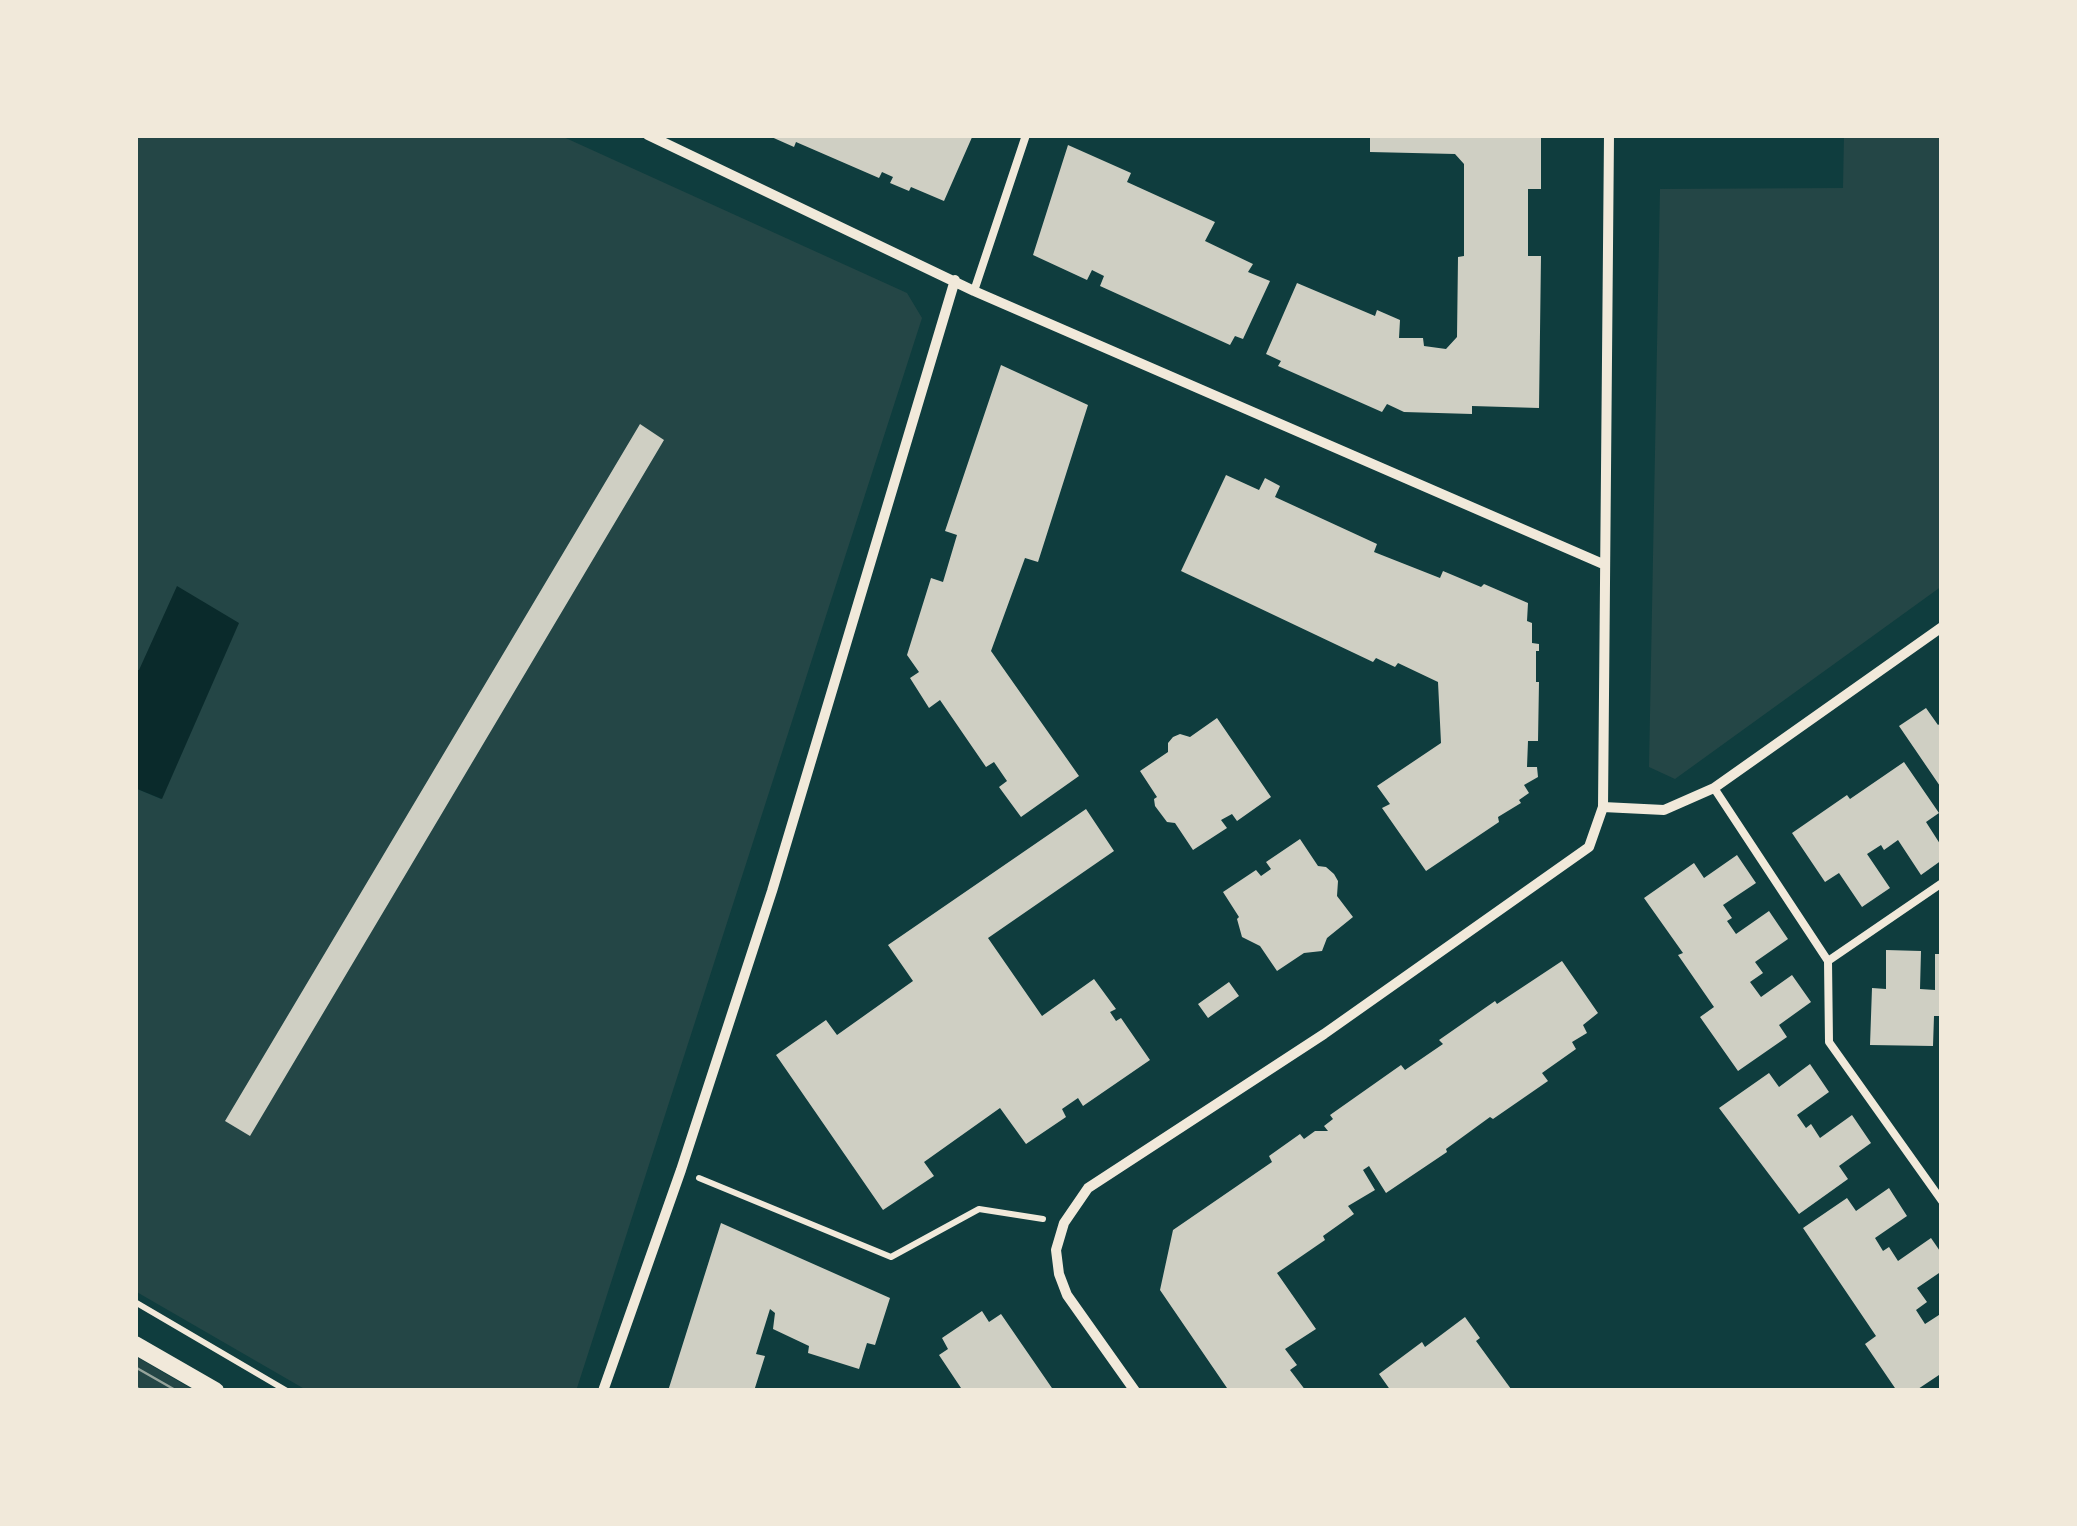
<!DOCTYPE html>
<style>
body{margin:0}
#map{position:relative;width:2077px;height:1526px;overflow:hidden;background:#0f3d3e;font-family:"Alegreya Sans",sans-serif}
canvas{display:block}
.frame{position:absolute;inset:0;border:138px solid #f1e9da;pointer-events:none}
</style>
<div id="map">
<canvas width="2077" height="1526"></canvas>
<div class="frame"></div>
</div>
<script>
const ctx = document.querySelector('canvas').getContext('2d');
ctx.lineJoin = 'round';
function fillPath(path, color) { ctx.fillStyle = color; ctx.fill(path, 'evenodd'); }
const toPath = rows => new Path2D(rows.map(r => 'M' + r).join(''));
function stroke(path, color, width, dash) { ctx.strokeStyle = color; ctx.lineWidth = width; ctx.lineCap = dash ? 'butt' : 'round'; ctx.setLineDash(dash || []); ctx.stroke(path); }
const green = toPath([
 [135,135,559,135,907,293,922,318,576,1391,308,1391,135,1291,135,788,161,799,139,671,135,670],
 [1844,135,1942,138,1942,586,1675,779,1649,767,1660,189,1843,188],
 [135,1356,195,1391,135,1391]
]);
const water = toPath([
 [177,586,239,623,162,799,135,788,135,670,139,670]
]);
const building = toPath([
 [767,135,973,135,944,201,911,187,909,191,890,183,893,177,882,172,879,178,796,142,794,147],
 [1370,135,1541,135,1541,189,1528,189,1528,256,1541,256,1539,408,1472,406,1472,414,1404,412,1387,404,1382,412,1278,366,1281,361,1266,354,1297,283,1375,316,1377,310,1400,320,1399,338,1423,338,1424,346,1446,349,1457,337,1458,257,1464,256,1464,164,1455,154,1370,152],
 [1068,145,1131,173,1127,182,1215,222,1205,241,1253,264,1248,272,1270,281,1243,339,1235,336,1230,345,1100,286,1104,276,1092,270,1087,280,1033,255],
 [1001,365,1088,405,1038,562,1025,558,991,651,1079,776,1021,817,999,787,1007,781,994,762,986,767,940,700,929,708,910,678,919,672,907,655,931,578,943,582,957,535,945,531],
 [640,424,664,440,250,1136,225,1121],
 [1226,475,1259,490,1265,478,1280,486,1275,497,1377,544,1374,552,1440,578,1443,571,1481,587,1484,584,1528,603,1527,621,1532,623,1532,643,1539,644,1539,651,1536,651,1536,682,1539,682,1538,741,1528,741,1527,767,1537,767,1538,777,1524,785,1529,793,1519,800,1521,803,1498,817,1499,822,1426,871,1382,808,1390,804,1377,786,1441,743,1438,682,1398,663,1395,667,1376,658,1373,662,1181,571],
 [1926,708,1938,725,1942,722,1942,789,1899,726],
 [1217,718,1271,797,1237,821,1232,814,1221,820,1227,828,1193,850,1175,823,1167,822,1155,806,1154,799,1157,797,1140,771,1168,752,1168,743,1173,737,1180,734,1190,737],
 [1904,762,1939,813,1926,822,1942,847,1942,860,1921,875,1898,840,1884,850,1881,845,1867,854,1890,888,1862,907,1839,873,1825,882,1792,833,1847,795,1850,799],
 [1086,809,1114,851,988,938,1042,1016,1094,979,1116,1009,1110,1012,1116,1021,1121,1018,1150,1060,1083,1106,1078,1098,1062,1109,1066,1117,1026,1144,1000,1108,924,1162,934,1176,883,1210,776,1055,826,1020,837,1035,913,981,888,945],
 [1300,839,1318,866,1326,867,1334,874,1338,881,1337,896,1353,917,1327,938,1322,951,1304,953,1277,971,1260,946,1242,937,1237,919,1239,917,1223,892,1256,870,1261,876,1271,869,1266,862],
 [1737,855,1756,883,1723,905,1732,918,1727,921,1736,934,1769,911,1788,939,1755,962,1763,973,1750,982,1761,997,1792,975,1811,1002,1779,1025,1787,1037,1738,1071,1700,1017,1714,1007,1678,955,1683,953,1644,898,1694,863,1704,878],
 [1886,950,1921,951,1920,989,1935,990,1935,954,1942,954,1942,1016,1934,1016,1933,1046,1870,1045,1872,988,1886,989],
 [1562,961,1598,1013,1583,1025,1587,1033,1572,1042,1576,1049,1542,1073,1548,1081,1493,1119,1490,1117,1446,1149,1447,1152,1386,1193,1369,1166,1363,1170,1375,1190,1348,1206,1354,1214,1323,1236,1325,1240,1277,1273,1316,1329,1285,1349,1297,1365,1290,1370,1306,1391,1232,1391,1227,1388,1160,1290,1173,1230,1272,1162,1269,1156,1300,1134,1304,1139,1315,1131,1328,1131,1324,1126,1333,1119,1330,1115,1401,1065,1405,1070,1443,1044,1439,1040,1495,1001,1497,1004],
 [1229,982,1239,996,1208,1018,1198,1004],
 [1810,1064,1829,1092,1797,1115,1806,1128,1811,1124,1820,1138,1852,1115,1871,1143,1839,1166,1848,1179,1799,1214,1719,1108,1769,1073,1779,1087],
 [1889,1188,1907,1216,1875,1238,1883,1251,1889,1247,1898,1261,1931,1238,1942,1254,1942,1271,1917,1288,1927,1302,1916,1310,1925,1324,1942,1313,1942,1373,1915,1391,1897,1391,1865,1344,1876,1336,1803,1228,1847,1198,1856,1211],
 [721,1223,890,1298,875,1345,867,1343,859,1369,808,1353,809,1346,773,1329,775,1313,770,1309,756,1354,765,1356,754,1391,668,1391],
 [982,1311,989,1322,1001,1314,1054,1391,963,1391,939,1355,948,1349,942,1338],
 [1465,1317,1480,1338,1476,1341,1511,1389,1391,1391,1379,1374,1422,1342,1425,1347]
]);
const path = toPath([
 [699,1178,891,1257,979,1209,1043,1219],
 [135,1302,287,1391]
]);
const service = toPath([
 [974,291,1026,135],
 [1714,788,1828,961,1829,1042,1942,1201],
 [1828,961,1942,883]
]);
const minor = toPath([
 [648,135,974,291,1603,564],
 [1603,807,1664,810,1714,788,1942,627],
 [603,1391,681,1170,772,891,955,280],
 [1135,1391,1067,1295,1059,1274,1056,1250,1064,1223,1088,1188,1324,1034,1589,847,1603,807,1609,135]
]);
const tertiary = toPath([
 [135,1345,215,1391]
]);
const tram = toPath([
 [135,1367,177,1391],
 [135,1387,143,1391]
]);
fillPath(green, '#244646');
fillPath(water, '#0a2a2b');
fillPath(building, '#cfcfc3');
stroke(path, '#f1e9da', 6);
stroke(service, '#f1e9da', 8);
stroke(minor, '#f1e9da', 10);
stroke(tertiary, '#f1e9da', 18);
stroke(tram, '#97a49c', 2.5);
</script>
